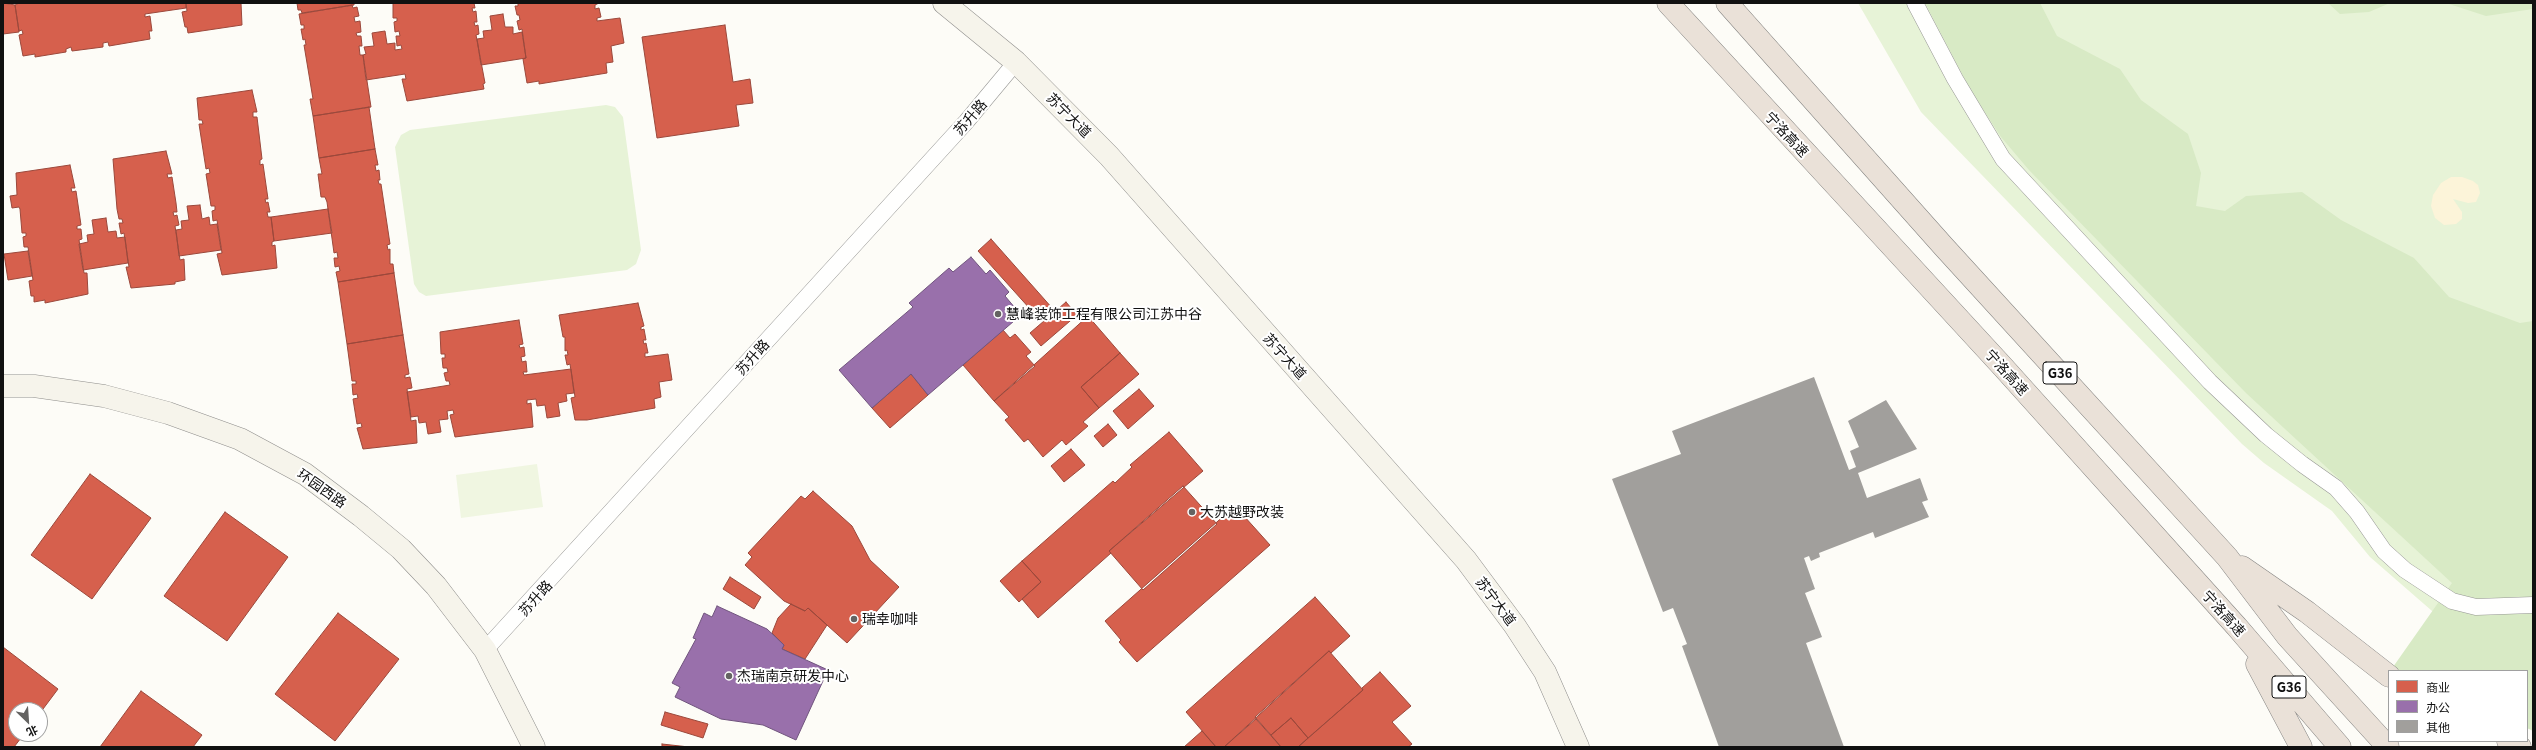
<!DOCTYPE html>
<meta charset="utf-8">
<style>
body{margin:0}
#map{position:relative;width:2536px;height:750px;overflow:hidden;background:#fdfcf7;font-family:Georgia,"Noto Sans SC",serif}
canvas{display:block}
.frame{position:absolute;inset:0;border:4px solid #111;pointer-events:none}
.legend{position:absolute;left:2388px;top:670px;width:140px;height:72px;box-sizing:border-box;background:#fff;border:1px solid #a0a0a0;margin:0;padding:5px 7px;list-style:none;font-size:12px;color:#111}
.legend li{display:flex;align-items:center;gap:8px;height:20px}
.legend b{width:20px;border:1px solid #a0a0a0}
.north{position:absolute;left:8px;top:702px;width:40px;height:40px;box-sizing:border-box;background:#fff;border:1px solid #a0a0a0;border-radius:50%;rotate:155deg;font-size:11px;font-weight:700;line-height:16px;text-align:center;color:#111}
.north::after{content:'';display:block;margin:auto;width:14px;height:18px;background:#646362;clip-path:polygon(50% 0,100% 100%,50% 72%,0 100%)}
</style>
<div id="map">
<canvas width="2536" height="750"></canvas>
<div class="frame"></div>
<ul class="legend">
<li><b style="height:11px;background:#d6604d"></b>商业</li>
<li><b style="height:11px;background:#9970ab"></b>办公</li>
<li><b style="height:11px;background:#a19f9c"></b>其他</li>
</ul>
<div class="north">北</div>
</div>
<script>
const ctx = document.querySelector('canvas').getContext('2d');
ctx.lineJoin = 'round';
function fillPath(path, color) { ctx.fillStyle = color; ctx.fill(path, 'evenodd'); }
const toPath = rows => new Path2D(rows.map(r => 'M' + r).join(''));
function stroke(path, color, width, dash) { ctx.strokeStyle = color; ctx.lineWidth = width; ctx.lineCap = dash ? 'butt' : 'round'; ctx.setLineDash(dash || []); ctx.stroke(path); }
function label(font, color, halo, rows, align = 'center') {
  ctx.font = font + ' Georgia,"Noto Sans SC",serif'; ctx.lineWidth = 4; ctx.setLineDash([]); ctx.textBaseline = 'middle'; ctx.strokeStyle = halo; ctx.fillStyle = color; for (const [text, x, y, turn = 0] of rows) {
    ctx.save(); ctx.translate(x, y); ctx.rotate((+turn || 0) * Math.PI / 180); ctx.textAlign = isNaN(turn) ? turn : align; if (halo) ctx.strokeText(text, 0, 0); ctx.fillText(text, 0, 0); ctx.restore();
  }
}
const green = toPath([
 [1858,3,2533,3,2533,699,2527,671,2501,671,2370,557,2332,511,2264,463,2242,444,1921,112],
 [606,105,615,107,623,117,641,250,636,264,627,270,426,296,419,292,414,284,395,147,401,135,410,130]
]);
const forest = toPath([
 [1925,3,2040,3,2057,36,2120,69,2141,100,2188,134,2201,173,2196,206,2225,211,2246,196,2302,192,2341,220,2414,258,2449,297,2520,323,2533,321,2533,731,2527,728,2527,671,2401,671,2393,667,2452,583,2246,393,2029,170,2001,137,1971,91],
 [2328,3,2390,3,2369,12,2340,14],
 [2446,3,2533,3,2533,9,2486,16]
]);
const sand = toPath([
 [2451,177,2462,177,2473,181,2478,185,2480,193,2476,202,2468,203,2453,199,2462,212,2462,219,2456,224,2444,225,2435,218,2431,206,2433,195,2441,183]
]);
const pitch = toPath([
 [537,464,543,507,461,518,456,475]
]);
const shops = toPath([
 [3,3,15,5,19,32,3,34,3,3],
 [19,3,186,3,186,8,145,14,145,17,150,16,152,31,149,31,150,39,109,46,108,42,103,43,103,47,72,51,71,47,66,49,66,52,35,57,35,54,23,56,19,35,23,34,22,30,19,31,15,5,19,3],
 [186,3,241,3,242,25,188,33,187,27,185,27,182,12,187,11,186,3],
 [297,3,354,3,354,5,302,13,301,10,298,10,297,3],
 [393,3,474,3,475,8,472,8,473,12,476,11,477,22,474,22,475,26,478,25,479,34,476,35,485,83,483,84,484,89,407,101,402,79,406,79,405,74,366,80,363,55,366,54,364,47,374,46,372,33,385,31,387,44,395,43,395,50,402,49,401,45,397,46,396,36,400,36,399,31,395,32,394,22,397,21,397,18,393,18,393,3],
 [518,3,599,3,595,5,595,9,599,8,601,17,597,18,597,21,620,18,624,43,611,46,613,62,606,63,607,73,539,84,539,81,527,83,523,59,526,58,522,29,519,30,517,21,520,20,519,15,517,15,515,6,518,6,518,3],
 [352,5,353,8,357,7,359,16,354,17,355,22,360,21,361,32,356,33,357,36,361,36,362,46,359,46,360,55,363,55,371,107,313,116,310,99,313,99,304,45,306,45,305,39,303,40,301,29,304,29,304,25,301,25,299,14,352,5],
 [503,14,505,27,513,27,513,34,522,32,526,58,481,65,477,39,484,38,483,31,492,30,490,16,503,14],
 [725,25,733,82,750,79,753,103,736,105,739,126,657,138,642,37,725,25],
 [252,90,257,112,253,112,253,117,257,117,262,159,260,160,260,165,263,164,268,199,265,199,266,203,268,202,270,212,267,212,268,217,271,217,274,241,272,242,272,246,275,245,277,268,222,275,217,254,222,253,217,220,213,221,212,211,215,210,215,206,211,206,206,174,210,173,209,168,206,169,199,124,203,124,202,120,199,120,197,98,252,90],
 [369,107,375,149,319,158,313,116,369,107],
 [375,149,378,165,375,165,376,171,379,170,380,180,378,180,379,184,381,184,390,244,387,245,388,250,390,249,390,264,393,264,394,273,338,282,336,272,340,271,339,266,335,267,334,258,338,258,337,252,334,253,327,202,325,197,321,197,318,174,322,174,319,158,375,149],
 [166,151,172,174,167,174,168,178,172,177,176,203,177,212,173,212,174,216,177,215,179,225,175,226,180,260,184,259,185,280,175,282,175,284,131,288,126,267,129,267,124,233,121,234,119,223,123,223,122,219,119,219,117,209,113,159,166,151],
 [70,165,75,188,71,188,72,192,76,191,81,225,77,226,77,229,81,229,82,239,79,240,84,273,87,273,88,294,45,303,45,300,34,302,34,296,31,296,29,281,33,280,28,247,24,247,23,237,26,236,26,233,22,233,20,209,19,207,12,208,10,196,17,195,16,173,70,165],
 [200,205,202,219,209,217,210,225,217,224,221,250,179,256,176,230,182,229,181,221,189,220,187,206,200,205],
 [328,209,332,233,274,241,271,217,328,209],
 [106,218,108,232,116,231,117,238,125,237,128,263,83,270,79,244,88,242,87,235,94,234,92,220,106,218],
 [991,239,1053,309,1040,320,978,251,991,239],
 [28,251,32,276,8,280,4,254,28,251],
 [394,273,403,335,347,344,338,282,394,273],
 [1066,302,1077,315,1041,346,1030,333,1066,302],
 [638,303,644,326,641,327,641,330,644,329,646,340,643,340,644,344,646,343,648,353,645,353,645,357,668,354,672,380,659,382,661,397,654,399,655,408,587,420,575,420,571,398,575,397,570,364,567,365,565,355,568,355,567,350,565,351,565,337,563,337,559,315,638,303],
 [1088,316,1120,353,1081,387,1099,408,1083,422,1088,426,1066,445,1062,440,1043,457,1028,439,1024,442,1005,420,1009,417,994,401,1088,316],
 [519,320,523,344,519,345,520,348,524,347,525,356,521,357,522,362,526,361,527,372,523,372,524,375,571,369,574,393,566,394,567,401,558,403,560,416,547,418,545,405,537,406,536,399,527,400,527,404,531,403,533,427,455,437,450,415,454,414,453,410,447,411,448,419,439,420,441,432,428,434,426,422,419,423,418,416,411,417,407,392,450,385,449,381,446,381,444,373,448,372,447,368,443,368,442,358,445,358,445,354,441,354,440,332,519,320],
 [1003,330,1010,338,1015,334,1031,352,1026,356,1035,366,994,401,963,365,1003,330],
 [403,335,409,374,405,375,405,378,410,377,412,388,407,389,411,421,416,420,417,443,363,449,357,428,362,427,361,423,357,424,353,399,358,398,357,394,353,395,352,384,356,384,356,381,352,381,347,344,403,335],
 [1120,353,1139,374,1099,408,1081,387,1120,353],
 [911,374,928,395,890,428,872,408,911,374],
 [1139,389,1154,406,1128,429,1113,411,1139,389],
 [1108,424,1117,435,1103,447,1094,436,1108,424],
 [1169,432,1203,471,1109,551,1111,553,1038,618,1022,599,1041,582,1022,561,1113,481,1115,483,1132,467,1130,465,1169,432],
 [1071,449,1085,465,1064,482,1051,466,1071,449],
 [90,474,151,518,92,599,31,555,90,474],
 [1183,486,1217,524,1143,590,1109,551,1183,486],
 [813,491,852,526,870,560,899,587,847,643,808,608,805,611,784,601,745,565,752,557,748,553,801,496,805,499,813,491],
 [1235,506,1270,545,1137,662,1119,642,1121,640,1105,621,1235,506],
 [225,512,288,557,227,641,164,596,225,512],
 [1022,561,1041,582,1019,602,1000,581,1022,561],
 [730,577,761,597,754,609,723,589,730,577],
 [1315,597,1350,636,1331,653,1329,651,1224,747,1216,747,1186,712,1315,597],
 [791,604,805,611,808,608,827,625,805,659,782,649,784,645,772,633,778,618,791,604],
 [338,613,399,659,335,741,275,694,338,613],
 [3,647,58,689,40,713,40,710,16,710,16,734,24,734,14,747,3,747,3,647],
 [1329,651,1363,690,1308,738,1291,718,1271,735,1255,717,1329,651],
 [1380,672,1411,706,1392,722,1412,744,1408,747,1298,747,1363,690,1362,688,1380,672],
 [141,691,202,735,193,747,100,747,141,691],
 [665,712,708,724,703,738,661,725,665,712],
 [1291,718,1308,738,1298,747,1281,747,1271,735,1291,718],
 [1256,719,1281,747,1224,747,1256,719],
 [1202,731,1216,747,1184,747,1202,731],
 [662,744,689,747,662,747,662,744]
]);
const offices = toPath([
 [971,257,986,274,990,270,1009,292,1005,296,1021,315,928,395,911,374,872,408,839,370,913,307,909,303,949,268,953,272,971,257],
 [717,606,767,629,784,645,782,649,828,670,796,740,763,725,721,719,675,697,680,687,672,683,696,639,693,638,704,613,712,617,717,606]
]);
const building = toPath([
 [1814,377,1849,470,1856,467,1850,451,1859,447,1848,421,1886,400,1917,449,1858,473,1867,498,1920,478,1928,500,1922,502,1929,517,1875,538,1873,532,1819,553,1820,557,1811,561,1809,556,1804,558,1815,589,1805,593,1822,637,1806,643,1844,747,1719,747,1682,646,1687,644,1673,608,1663,612,1612,479,1681,454,1672,431]
]);
const street = toPath([
 [1915,3,1955,79,2003,159,2210,382,2266,435,2302,464,2336,488,2357,512,2384,551,2405,570,2452,601,2476,607,2533,605],
 [485,650,966,122,1016,62]
]);
const secondary = toPath([
 [944,3,1016,62,1109,156,1466,560,1515,626,1545,672,1578,747],
 [3,386,34,386,104,396,168,413,240,439,305,474,361,516,401,549,436,586,485,650,534,747]
]);
const highway = toPath([
 [1668,3,2003,367,2237,627,2340,747],
 [1727,3,1944,247,2227,557,2287,636,2388,747],
 [2242,567,2307,612,2389,676],
 [2257,664,2301,747],
 [2508,741,2520,747]
]);
const markers = [
 [998,314,4,"#646362"],
 [1192,512,4,"#646362"],
 [854,619,4,"#646362"],
 [729,676,4,"#646362"]
];
const shields = [
 [2060,373,34],
 [2289,687,34]
];
const shieldNames = [
 ["G36",2060,373],
 ["G36",2289,687]
];
const streetNames = [
 ["苏宁大道",1069,115,45],
 ["苏升路",970,117,-49],
 ["宁洛高速",1787,134,47],
 ["苏宁大道",1285,356,48],
 ["苏升路",752,357,-48],
 ["宁洛高速",2007,372,48],
 ["环园西路",322,488,35],
 ["苏升路",535,598,-48],
 ["苏宁大道",1496,601,53],
 ["宁洛高速",2224,613,48]
];
const poiNames = [
 ["慧峰装饰工程有限公司江苏中谷",1006,314],
 ["大苏越野改装",1200,512],
 ["瑞幸咖啡",862,619],
 ["杰瑞南京研发中心",737,676]
];
fillPath(green, '#e7f3d7');
fillPath(forest, '#d8eac5');
fillPath(sand, '#fcf4d9');
fillPath(pitch, '#f0f6e1');
fillPath(shops, '#d6604d');
stroke(shops, '#9b483b', 1);
fillPath(offices, '#9970ab');
stroke(offices, '#70547d', 1);
fillPath(building, '#a19f9c');
stroke(street, '#979795', 17);
stroke(secondary, '#8e8d8b', 23);
stroke(highway, '#858482', 23);
stroke(street, '#fffffe', 16);
stroke(secondary, '#f6f4eb', 22);
stroke(highway, '#eae1d8', 22);
for (const [x, y, r, color] of markers) { const dot = new Path2D(); dot.arc(x, y, r, 0, 2 * Math.PI); ctx.fillStyle = color; ctx.fill(dot); stroke(dot, '#fff', 1.5); }
for (const [x, y, w] of shields) { const box = new Path2D(); box.roundRect(x - w / 2, y - 11, w, 22, 3); ctx.fillStyle = '#fff'; ctx.fill(box); stroke(box, '#111', 1); }
label('bold 13px', '#111', null, shieldNames);
label('14px', '#111', '#fff', streetNames);
label('14px', '#111', '#fff', poiNames, 'left');
</script>
